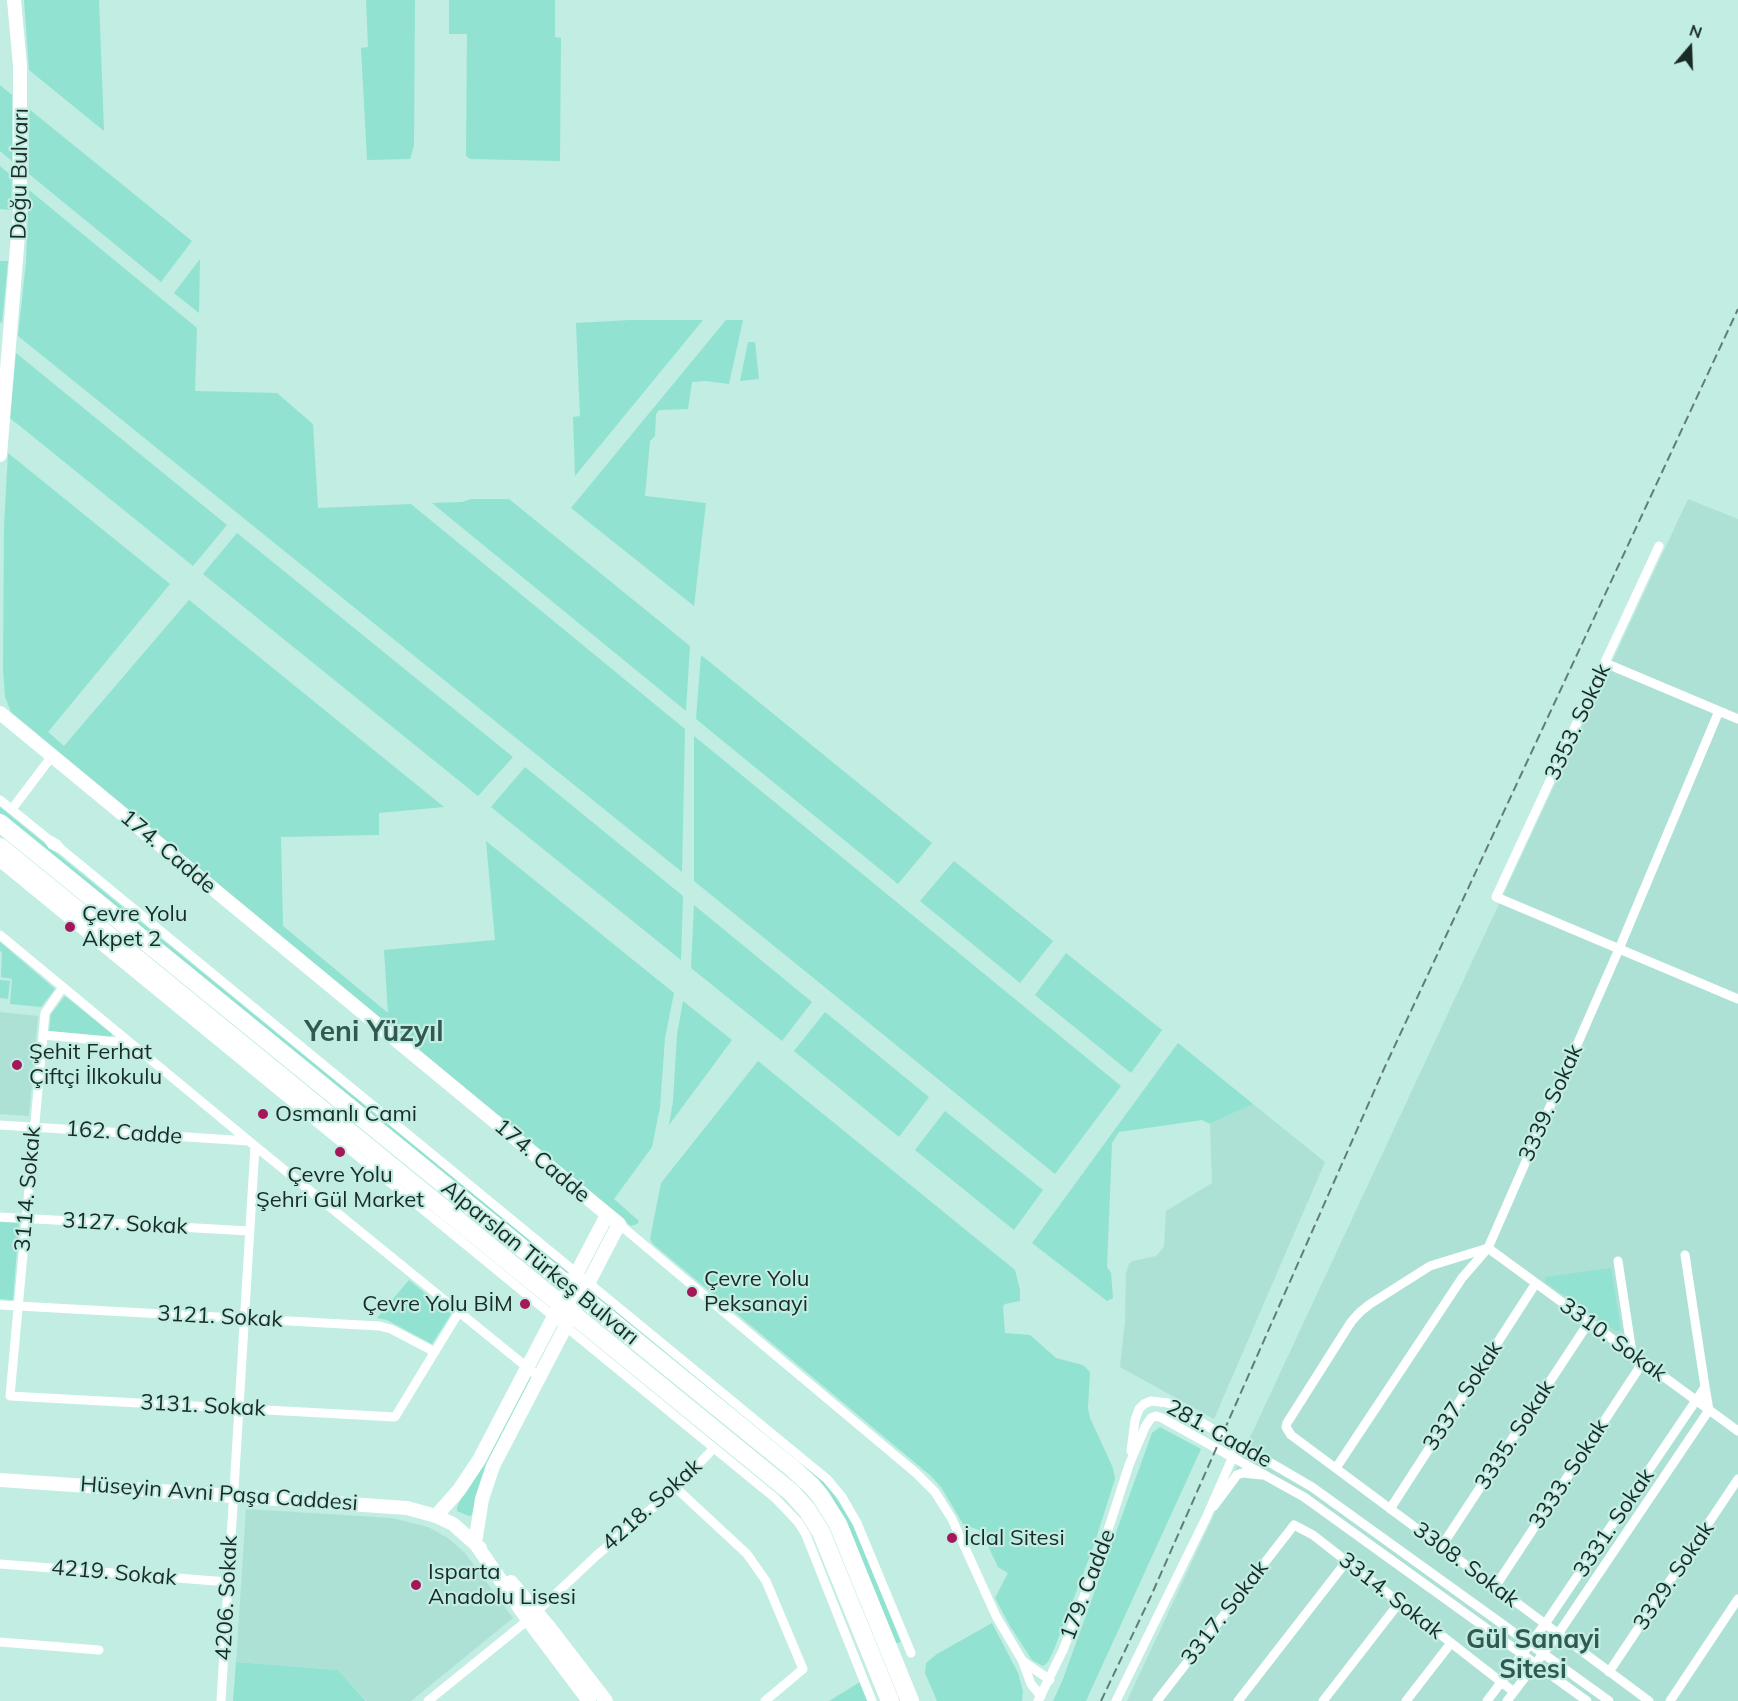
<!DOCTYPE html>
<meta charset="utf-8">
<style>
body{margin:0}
#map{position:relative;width:1738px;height:1701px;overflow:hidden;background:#c1ede3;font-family:Mulish,sans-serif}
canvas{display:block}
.north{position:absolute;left:1660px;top:18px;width:60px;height:60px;-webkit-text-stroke:4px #c1ede3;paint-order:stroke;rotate:19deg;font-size:16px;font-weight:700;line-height:24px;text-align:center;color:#1a2b27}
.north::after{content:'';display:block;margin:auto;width:21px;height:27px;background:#1a2b27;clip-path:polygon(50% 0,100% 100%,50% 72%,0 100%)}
</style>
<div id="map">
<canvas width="1738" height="1701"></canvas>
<div class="north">N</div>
</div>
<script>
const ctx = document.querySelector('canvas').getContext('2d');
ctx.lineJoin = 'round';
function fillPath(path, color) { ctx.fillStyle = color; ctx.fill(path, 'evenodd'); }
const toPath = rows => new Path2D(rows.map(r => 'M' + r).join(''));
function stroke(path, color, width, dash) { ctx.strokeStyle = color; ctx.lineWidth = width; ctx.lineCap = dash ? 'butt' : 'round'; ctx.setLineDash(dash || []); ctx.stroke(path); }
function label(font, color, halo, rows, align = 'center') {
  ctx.font = font + ' Mulish,sans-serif'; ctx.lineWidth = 4.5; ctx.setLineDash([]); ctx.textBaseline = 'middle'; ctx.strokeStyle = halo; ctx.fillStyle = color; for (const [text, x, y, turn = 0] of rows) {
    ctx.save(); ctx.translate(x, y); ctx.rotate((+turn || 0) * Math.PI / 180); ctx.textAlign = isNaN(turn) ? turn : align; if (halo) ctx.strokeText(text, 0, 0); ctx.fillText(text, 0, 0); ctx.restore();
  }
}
const built = toPath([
 [1688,499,1738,519,1738,1701,1127,1701],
 [0,1012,38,1016,29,1116,0,1114],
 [1253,1104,1325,1162,1214,1419,1120,1367,1125,1321,1126,1273,1129,1264,1133,1261,1156,1256,1164,1247,1166,1211,1212,1183,1210,1124],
 [246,1509,392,1518,428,1527,448,1538,465,1553,513,1618,411,1701,367,1701,338,1670,236,1662]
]);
const green = toPath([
 [24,0,99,0,104,131,29,70],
 [366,0,415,0,414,145,410,159,367,160,361,48,368,47],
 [449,0,555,0,555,37,561,38,560,161,470,159,466,156,467,34,449,34],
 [0,85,12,95,12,161,0,151],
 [29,109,192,241,161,282,29,174],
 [0,166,12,176,11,210,0,209],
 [29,190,197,328,195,391,277,393,313,424,318,508,411,504,685,729,682,872,18,336,26,262],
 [200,259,199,313,174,293],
 [0,261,8,261,2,323,0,322],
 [630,320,703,320,575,476,573,417,580,416,576,323],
 [726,320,743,320,729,384,706,381,692,382,688,409,659,410,656,414,655,436,650,441,645,496,706,503,694,606,571,508],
 [748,342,755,342,759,379,740,381],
 [16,353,227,525,193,566,10,418],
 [8,453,170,584,48,732,64,746,189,600,444,807,379,813,379,835,281,837,283,926,388,1013,384,950,495,940,486,841,674,993,665,1038,660,1107,652,1147,614,1199,639,1221,637,1224,631,1226,11,712,5,697,3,668,4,526],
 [471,499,509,499,690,646,686,711,432,503,462,502],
 [237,533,513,757,478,796,203,574],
 [701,655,932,843,898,884,696,719],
 [694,736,1121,1086,1055,1174,694,881],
 [525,767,683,896,681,960,491,807],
 [0,807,568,1271,566,1275,0,813],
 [954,861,1053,941,1020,983,920,901],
 [694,905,812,1002,782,1041,691,968],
 [0,942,55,989,41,1007,10,1004,12,979,1,977,2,952,0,951],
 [1066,953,1162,1030,1131,1073,1035,995],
 [0,980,10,981,8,999,0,998],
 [65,996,112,1034,111,1037,49,1031,51,1014],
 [683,1001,732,1040,669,1125,673,1101,677,1035],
 [825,1012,929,1097,899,1137,794,1051],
 [1178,1043,1253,1104,1210,1124,1202,1120,1119,1132,1112,1143,1107,1267,1111,1273,1113,1298,1107,1301,1032,1243],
 [758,1061,1015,1270,1020,1290,1020,1301,1005,1304,1003,1307,1005,1333,1030,1335,1056,1358,1083,1365,1090,1372,1088,1408,1090,1418,1113,1468,1115,1479,1093,1548,1055,1647,1048,1662,1043,1666,1032,1660,1010,1626,995,1598,1008,1573,998,1567,981,1531,963,1524,941,1487,931,1476,653,1244,650,1239,661,1183],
 [945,1111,1043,1190,1014,1230,915,1150],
 [0,1222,19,1223,13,1300,0,1299],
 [1611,1268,1621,1330,1616,1331,1545,1282,1546,1277],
 [409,1280,451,1314,432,1344,387,1320,377,1318],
 [599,1297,822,1480,832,1491,853,1525,901,1642,896,1643,848,1527,596,1299],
 [529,1376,533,1380,478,1491,472,1515,469,1516,457,1511,457,1507],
 [1160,1427,1201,1449,1086,1701,1053,1701,1063,1679,1152,1433],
 [992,1623,1018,1673,1023,1691,1022,1701,937,1701,925,1673,926,1663,937,1654],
 [236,1662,338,1670,366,1701,233,1701],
 [860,1682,868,1701,829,1701]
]);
const street = toPath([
 [1659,546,1496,897,1738,999],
 [1605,663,1738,719],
 [0,800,48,839],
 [12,809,52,756],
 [61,849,52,845,48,839,57,844,61,849,827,1479,842,1497,857,1523,911,1653],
 [0,863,775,1498,798,1522,806,1535,872,1701],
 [0,935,255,1146,539,1377],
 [63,987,45,1013,10,1396,395,1417,459,1312],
 [43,1035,130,1043],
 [0,1125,249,1141],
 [0,1217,250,1231],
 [619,1224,916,1473,935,1492,952,1519,996,1616,1022,1660,1031,1684,1041,1696],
 [1685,1255,1705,1387],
 [1618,1261,1632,1353],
 [0,1305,379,1326,391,1329,435,1352],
 [1131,1451,1135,1420,1139,1409,1144,1404,1151,1401,1168,1403,1312,1487,1609,1701],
 [1336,1468,1462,1278,1488,1248,1619,949,1719,711],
 [676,1488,747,1554,766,1581,803,1669,765,1701],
 [1214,1506,1237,1475,1242,1473,1262,1475],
 [1390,1509,1536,1283],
 [1441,1547,1589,1322],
 [0,1564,228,1582],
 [1495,1587,1643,1362],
 [0,1642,99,1650],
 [1024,1662,1050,1680],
 [1609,1672,1738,1479],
 [221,1701,255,1146],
 [428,1701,528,1620,596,1556,676,1488,714,1448],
 [1038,1701,1063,1650,1098,1561,1129,1465,1145,1427,1151,1418,1156,1416,1162,1418,1304,1497,1587,1701],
 [1116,1701,1206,1518,1234,1454],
 [1157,1701,1294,1525,1313,1535,1514,1692],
 [1238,1701,1346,1562],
 [1323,1701,1399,1603],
 [1406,1701,1451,1643],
 [1487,1701,1545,1624,1705,1387,1709,1410,1558,1634,1507,1701],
 [1649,1701,1291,1435,1286,1427,1287,1423,1351,1322,1360,1312,1370,1304,1430,1266,1488,1248,1738,1431],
 [1670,1701,1738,1599]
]);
const secondary = toPath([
 [0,455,20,211,20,66,14,0],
 [0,713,619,1224,493,1466,482,1499,475,1543,528,1620,589,1701],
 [0,1480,407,1508,436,1516,453,1524,480,1548],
 [436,1516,459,1490,479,1460,607,1215],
 [511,1582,549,1627,606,1701]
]);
const highway = toPath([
 [0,823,791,1467,812,1486,821,1497,838,1524,910,1701],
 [0,847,792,1493,807,1510,821,1532,890,1701]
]);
const rail = toPath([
 [1101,1701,1151,1596,1383,1071,1738,309]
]);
const markers = [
 [70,927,6,"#a51759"],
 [17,1065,6,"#a51759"],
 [263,1114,6,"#a51759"],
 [340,1152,6,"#a51759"],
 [692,1292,6,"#a51759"],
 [525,1304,6,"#a51759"],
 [952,1538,6,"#a51759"],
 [416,1585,6,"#a51759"]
];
const streetNames = [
 ["Doğu Bulvarı",20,174,-89],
 ["3353. Sokak",1578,722,-65],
 ["174. Cadde",168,852,40],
 ["3339. Sokak",1551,1103,-66],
 ["162. Cadde",124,1133,4],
 ["174. Cadde",542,1161,40],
 ["3114. Sokak",28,1189,-85],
 ["3127. Sokak",125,1224,3],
 ["Alparslan Türkeş Bulvarı",540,1263,39],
 ["3121. Sokak",220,1317,3],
 ["3310. Sokak",1613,1340,36],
 ["3337. Sokak",1463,1396,-57],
 ["3131. Sokak",203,1406,3],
 ["281. Cadde",1219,1434,29],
 ["3335. Sokak",1515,1435,-57],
 ["3333. Sokak",1569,1474,-57],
 ["Hüseyin Avni Paşa Caddesi",219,1494,4],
 ["4218. Sokak",652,1505,-42],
 ["3331. Sokak",1614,1523,-56],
 ["3308. Sokak",1466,1565,37],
 ["4219. Sokak",114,1573,5],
 ["3329. Sokak",1674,1576,-56],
 ["179. Cadde",1088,1585,-69],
 ["3314. Sokak",1391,1596,38],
 ["4206. Sokak",227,1598,-87],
 ["3317. Sokak",1225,1613,-52]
];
const poiNames = [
 ["Çevre Yolu",82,914],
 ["Akpet 2",82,939],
 ["Şehit Ferhat",29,1052],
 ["Çiftçi İlkokulu",29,1077],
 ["Osmanlı Cami",275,1114],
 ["Çevre Yolu",340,1175,"center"],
 ["Şehri Gül Market",340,1200,"center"],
 ["Çevre Yolu",704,1279],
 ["Peksanayi",704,1304],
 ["Çevre Yolu BİM",513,1304,"right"],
 ["İclal Sitesi",964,1538],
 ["Isparta",428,1572],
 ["Anadolu Lisesi",428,1597]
];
const quarterNames = [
 ["Gül Sanayi",1533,1640],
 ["Sitesi",1533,1670]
];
const districtNames = [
 ["Yeni Yüzyıl",374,1033]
];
fillPath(built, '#ade1d6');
fillPath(green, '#91e2d1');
stroke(street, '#fff', 9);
stroke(secondary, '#fff', 14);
stroke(highway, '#fff', 18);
stroke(rail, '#617d77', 2, [9, 4.5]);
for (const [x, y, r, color] of markers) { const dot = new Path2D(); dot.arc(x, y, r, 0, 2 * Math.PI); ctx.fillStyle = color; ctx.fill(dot); stroke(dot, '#c1ede3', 2); }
label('22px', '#1a2b27', '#c1ede3', streetNames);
label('22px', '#1a2b27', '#c1ede3', poiNames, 'left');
label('bold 26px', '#315951', '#c1ede3', quarterNames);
label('bold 28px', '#315951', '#c1ede3', districtNames);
</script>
